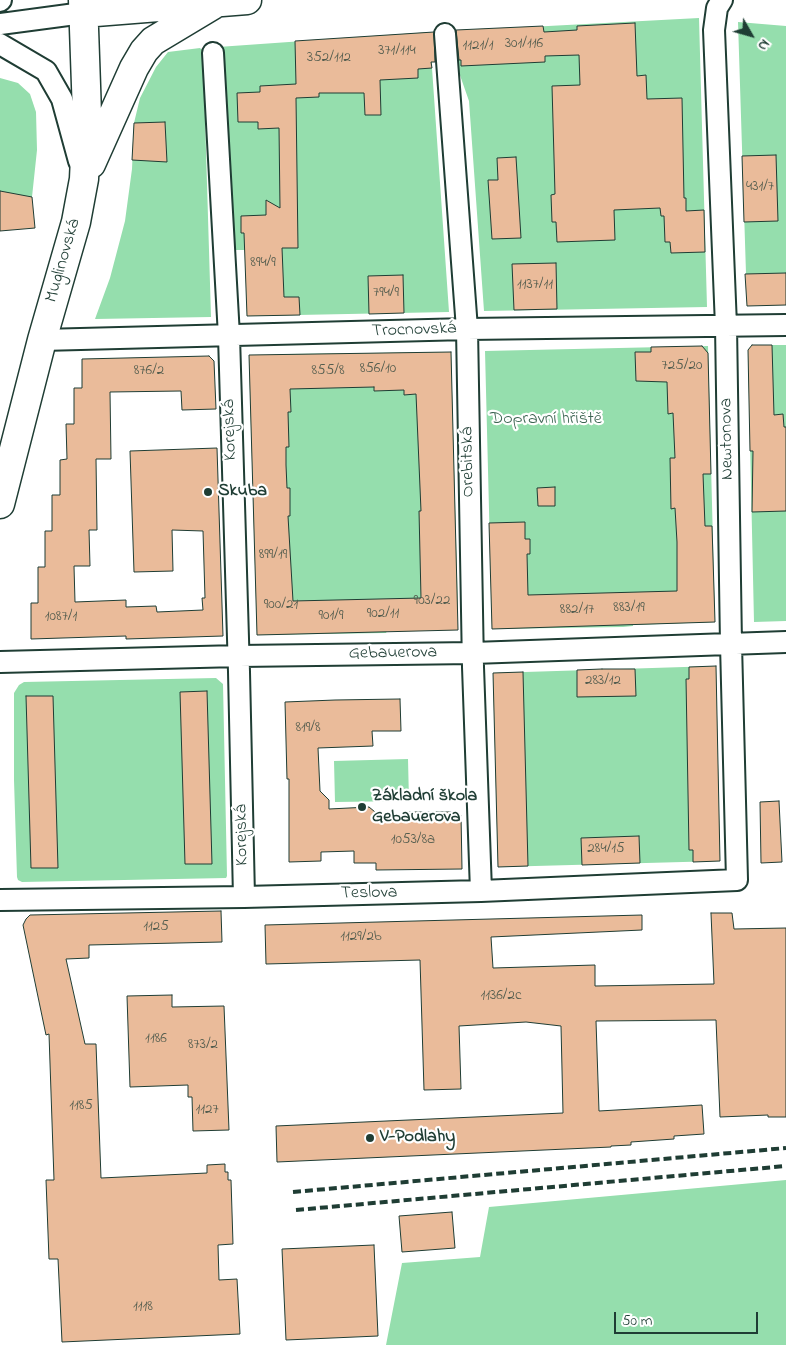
<!DOCTYPE html>
<meta charset="utf-8">
<style>
body{margin:0}
#map{position:relative;width:786px;height:1345px;overflow:hidden;background:#fff;font-family:"Indie Flower",sans-serif}
canvas{display:block}
.north{position:absolute;left:726px;top:10px;width:50px;height:50px;-webkit-text-stroke:4px #fff;paint-order:stroke;rotate:128deg;font-size:14px;font-weight:700;line-height:20px;text-align:center;color:#1f3d34}
.north::after{content:'';display:block;margin:auto;width:18px;height:22px;background:#1f3d34;clip-path:polygon(50% 0,100% 100%,50% 72%,0 100%)}
.scale{position:absolute;left:614px;top:1312px;width:144px;height:22px;box-sizing:border-box;border:2px solid #1f3d34;border-top:0;padding-left:6px;font-size:15px;line-height:18px;white-space:nowrap;color:#1f3d34;-webkit-text-stroke:4px #fff;paint-order:stroke}
</style>
<div id="map">
<canvas width="786" height="1345"></canvas>
<div class="north">N</div>
<div class="scale">50 m</div>
</div>
<script>
const ctx = document.querySelector('canvas').getContext('2d');
ctx.lineJoin = 'round';
function fillPath(path, color) { ctx.fillStyle = color; ctx.fill(path, 'evenodd'); }
const toPath = rows => new Path2D(rows.map(r => 'M' + r).join(''));
function stroke(path, color, width, dash) { ctx.strokeStyle = color; ctx.lineWidth = width; ctx.lineCap = dash ? 'butt' : 'round'; ctx.setLineDash(dash || []); ctx.stroke(path); }
function label(font, color, halo, rows, align = 'center') {
  ctx.font = font + ' "Indie Flower",sans-serif'; ctx.lineWidth = 4.5; ctx.setLineDash([]); ctx.textBaseline = 'middle'; ctx.strokeStyle = halo; ctx.fillStyle = color; for (const [text, x, y, turn = 0] of rows) {
    ctx.save(); ctx.translate(x, y); ctx.rotate((+turn || 0) * Math.PI / 180); ctx.textAlign = isNaN(turn) ? turn : align; if (halo) ctx.strokeText(text, 0, 0); ctx.fillText(text, 0, 0); ctx.restore();
  }
}
const green = toPath([
 [699,18,707,307,484,311,469,101,455,61,454,31],
 [738,22,786,26,786,305,747,305],
 [431,32,432,68,449,312,247,316,245,250,228,250,218,47],
 [200,48,203,51,211,317,95,319,110,278,125,221,132,169,134,123,140,98,156,67,168,52],
 [0,78,18,83,30,94,36,112,37,150,32,197,0,193],
 [752,345,786,345,786,621,754,622,748,350],
 [708,346,715,622,633,625,633,626,623,627,492,629,485,351],
 [451,352,458,613,387,631,386,633,257,635,249,359,252,356,289,354],
 [716,666,720,861,498,867,493,673],
 [216,678,223,684,227,876,226,878,22,882,18,880,17,877,14,780,14,693,19,685,24,682],
 [408,759,409,801,335,802,334,761],
 [786,1180,786,1345,386,1345,402,1263,480,1257,489,1207]
]);
const building = toPath([
 [635,23,637,76,646,75,647,99,682,98,684,198,686,198,686,211,704,210,705,252,671,253,670,242,665,242,664,216,661,216,660,208,614,210,615,240,557,242,556,222,552,222,551,195,555,194,552,86,580,85,579,55,545,56,545,62,461,66,461,60,459,60,456,30,543,26,544,32,577,30,577,26,635,23],
 [434,32,435,62,431,62,432,68,418,69,418,78,380,80,381,115,365,115,364,93,319,93,319,97,296,98,298,248,282,248,284,297,299,297,300,315,247,316,244,233,241,233,241,216,266,215,266,200,280,208,279,128,258,129,258,122,238,122,237,93,260,92,260,86,296,84,295,41,434,32],
 [165,122,167,162,132,160,134,123,165,122],
 [776,155,778,221,744,222,742,156,776,155],
 [516,157,521,238,492,239,488,180,498,180,497,158,516,157],
 [0,191,32,197,35,228,0,231,0,191],
 [556,263,557,309,514,310,512,264,556,263],
 [786,273,786,305,747,306,745,274,786,273],
 [403,275,404,313,369,314,368,276,403,275],
 [752,345,772,345,774,415,783,414,784,427,786,427,786,511,752,512,753,451,750,451,748,350,752,345],
 [702,346,708,353,711,474,703,474,705,526,712,526,715,622,492,629,489,523,525,522,525,539,530,539,530,554,527,554,528,595,677,591,677,542,675,508,671,509,670,458,675,458,673,413,668,414,667,382,636,381,635,352,651,352,651,347,702,346],
 [451,352,458,630,257,635,249,355,451,352],
 [374,387,374,391,404,390,404,395,416,394,421,511,419,511,421,598,293,601,288,516,290,516,290,488,287,488,286,465,286,447,289,447,288,412,291,412,290,389,374,387],
 [209,356,214,361,216,409,182,410,181,391,110,392,111,459,96,459,97,530,89,530,90,566,74,566,75,602,126,600,126,607,156,606,157,612,203,610,202,598,205,598,203,531,172,530,173,571,134,572,130,451,217,448,223,636,126,639,126,636,31,639,31,603,38,603,38,567,45,567,45,531,52,531,52,495,60,495,60,460,67,459,66,424,74,424,74,388,82,388,82,359,209,356],
 [555,487,555,506,538,506,537,488,555,487],
 [716,666,720,861,693,862,693,850,689,850,686,679,689,679,689,667,716,666],
 [602,669,635,669,636,696,577,697,577,670,602,669],
 [523,672,528,866,498,867,493,673,523,672],
 [207,691,212,864,185,864,180,692,207,691],
 [26,696,53,696,58,868,31,868,26,696],
 [400,699,401,731,372,731,373,746,318,748,320,791,329,800,329,809,369,807,380,816,406,816,406,812,455,812,455,815,461,815,462,869,376,870,376,863,354,863,354,851,321,852,321,861,289,862,289,779,287,779,285,702,335,700,400,699],
 [779,801,782,862,761,863,760,802,779,801],
 [639,836,640,863,582,865,581,838,639,836],
 [221,911,222,942,89,945,89,958,66,959,85,1044,96,1044,101,1178,207,1173,207,1165,225,1164,225,1172,228,1172,228,1180,231,1180,233,1244,218,1245,219,1280,237,1279,240,1334,62,1342,58,1259,49,1259,46,1180,54,1180,49,1034,46,1035,23,925,26,919,30,915,221,911],
 [711,913,732,913,734,929,786,928,786,1117,768,1117,768,1115,720,1117,716,1020,596,1021,599,1111,702,1105,704,1134,674,1136,674,1139,631,1142,631,1145,611,1146,611,1147,277,1162,276,1126,563,1113,561,1026,526,1022,459,1026,461,1089,424,1090,420,960,266,964,265,925,642,915,642,930,491,937,493,968,595,965,595,986,714,984,711,913],
 [172,995,172,1007,224,1006,229,1130,193,1131,192,1097,188,1097,188,1085,130,1087,127,996,172,995],
 [452,1212,455,1248,402,1252,399,1216,452,1212],
 [374,1245,378,1336,286,1340,282,1249,374,1245]
]);
const street = toPath([
 [0,1,1,0],
 [0,24,83,13],
 [445,34,467,329,473,667,481,891],
 [0,44,46,71,62,99,79,161],
 [213,53,229,336,239,672,244,897],
 [42,340,467,329,786,325],
 [0,662,239,656,473,653,786,642],
 [0,900,244,897,481,891,737,880,731,644,726,326,714,30,717,8,722,0]
]);
const secondary = toPath([
 [83,13,247,0],
 [91,164,134,68,144,51,153,41,218,2],
 [0,504,42,340,76,222,84,179,87,114,83,0]
]);
const rail = toPath([
 [293,1192,786,1148],
 [296,1210,786,1166]
]);
const markers = [
 [208,492,5,"#1f3d34"],
 [362,807,5,"#1f3d34"],
 [370,1138,5,"#1f3d34"]
];
const numberNames = [
 ["301/116",524,45],
 ["1121/1",478,47],
 ["371/114",397,52],
 ["352/112",329,59],
 ["431/7",760,188],
 ["894/9",263,264],
 ["1137/11",535,286],
 ["794/9",386,294],
 ["725/20",682,367],
 ["856/10",378,370],
 ["876/2",149,372],
 ["855/8",328,372],
 ["899/19",273,556],
 ["903/22",432,602],
 ["900/21",281,606],
 ["883/19",629,609],
 ["882/17",577,611],
 ["902/11",383,615],
 ["901/9",331,617],
 ["1087/1",61,618],
 ["283/12",603,682],
 ["819/8",308,729],
 ["1053/8a",413,841],
 ["284/15",606,850],
 ["1125",156,928],
 ["1129/2b",361,938],
 ["1136/2c",501,997],
 ["1186",156,1040],
 ["873/2",203,1046],
 ["1185",81,1107],
 ["1127",207,1111],
 ["1118",143,1308]
];
const streetNames = [
 ["Muglinovská",64,261,-74],
 ["Trocnovská",414,331,-2],
 ["Korejská",231,430,-92],
 ["Newtonova",728,439,-91],
 ["Orebitská",469,462,-91],
 ["Gebauerova",393,654,-1],
 ["Korejská",243,835,-91],
 ["Teslova",369,894,-1]
];
const parkNames = [
 ["Dopravní hřiště",546,420]
];
const poiNames = [
 ["Skuba",218,492],
 ["Základní škola",372,797],
 ["Gebauerova",372,818],
 ["V-Podlahy",380,1138]
];
fillPath(green, '#95dead');
fillPath(building, '#eabb9a');
stroke(building, '#1f3d34', 1);
stroke(street, '#1f3d34', 24);
stroke(secondary, '#1f3d34', 31);
stroke(street, '#fff', 20);
stroke(secondary, '#fff', 28);
stroke(rail, '#1f3d34', 4, [8, 4]);
for (const [x, y, r, color] of markers) { const dot = new Path2D(); dot.arc(x, y, r, 0, 2 * Math.PI); ctx.fillStyle = color; ctx.fill(dot); stroke(dot, '#fff', 2); }
label('15px', '#525c4e', null, numberNames);
label('18px', '#1f3d34', '#fff', streetNames);
label('18px', '#3c6552', '#fff', parkNames);
label('bold 18px', '#1f3d34', '#fff', poiNames, 'left');
</script>
